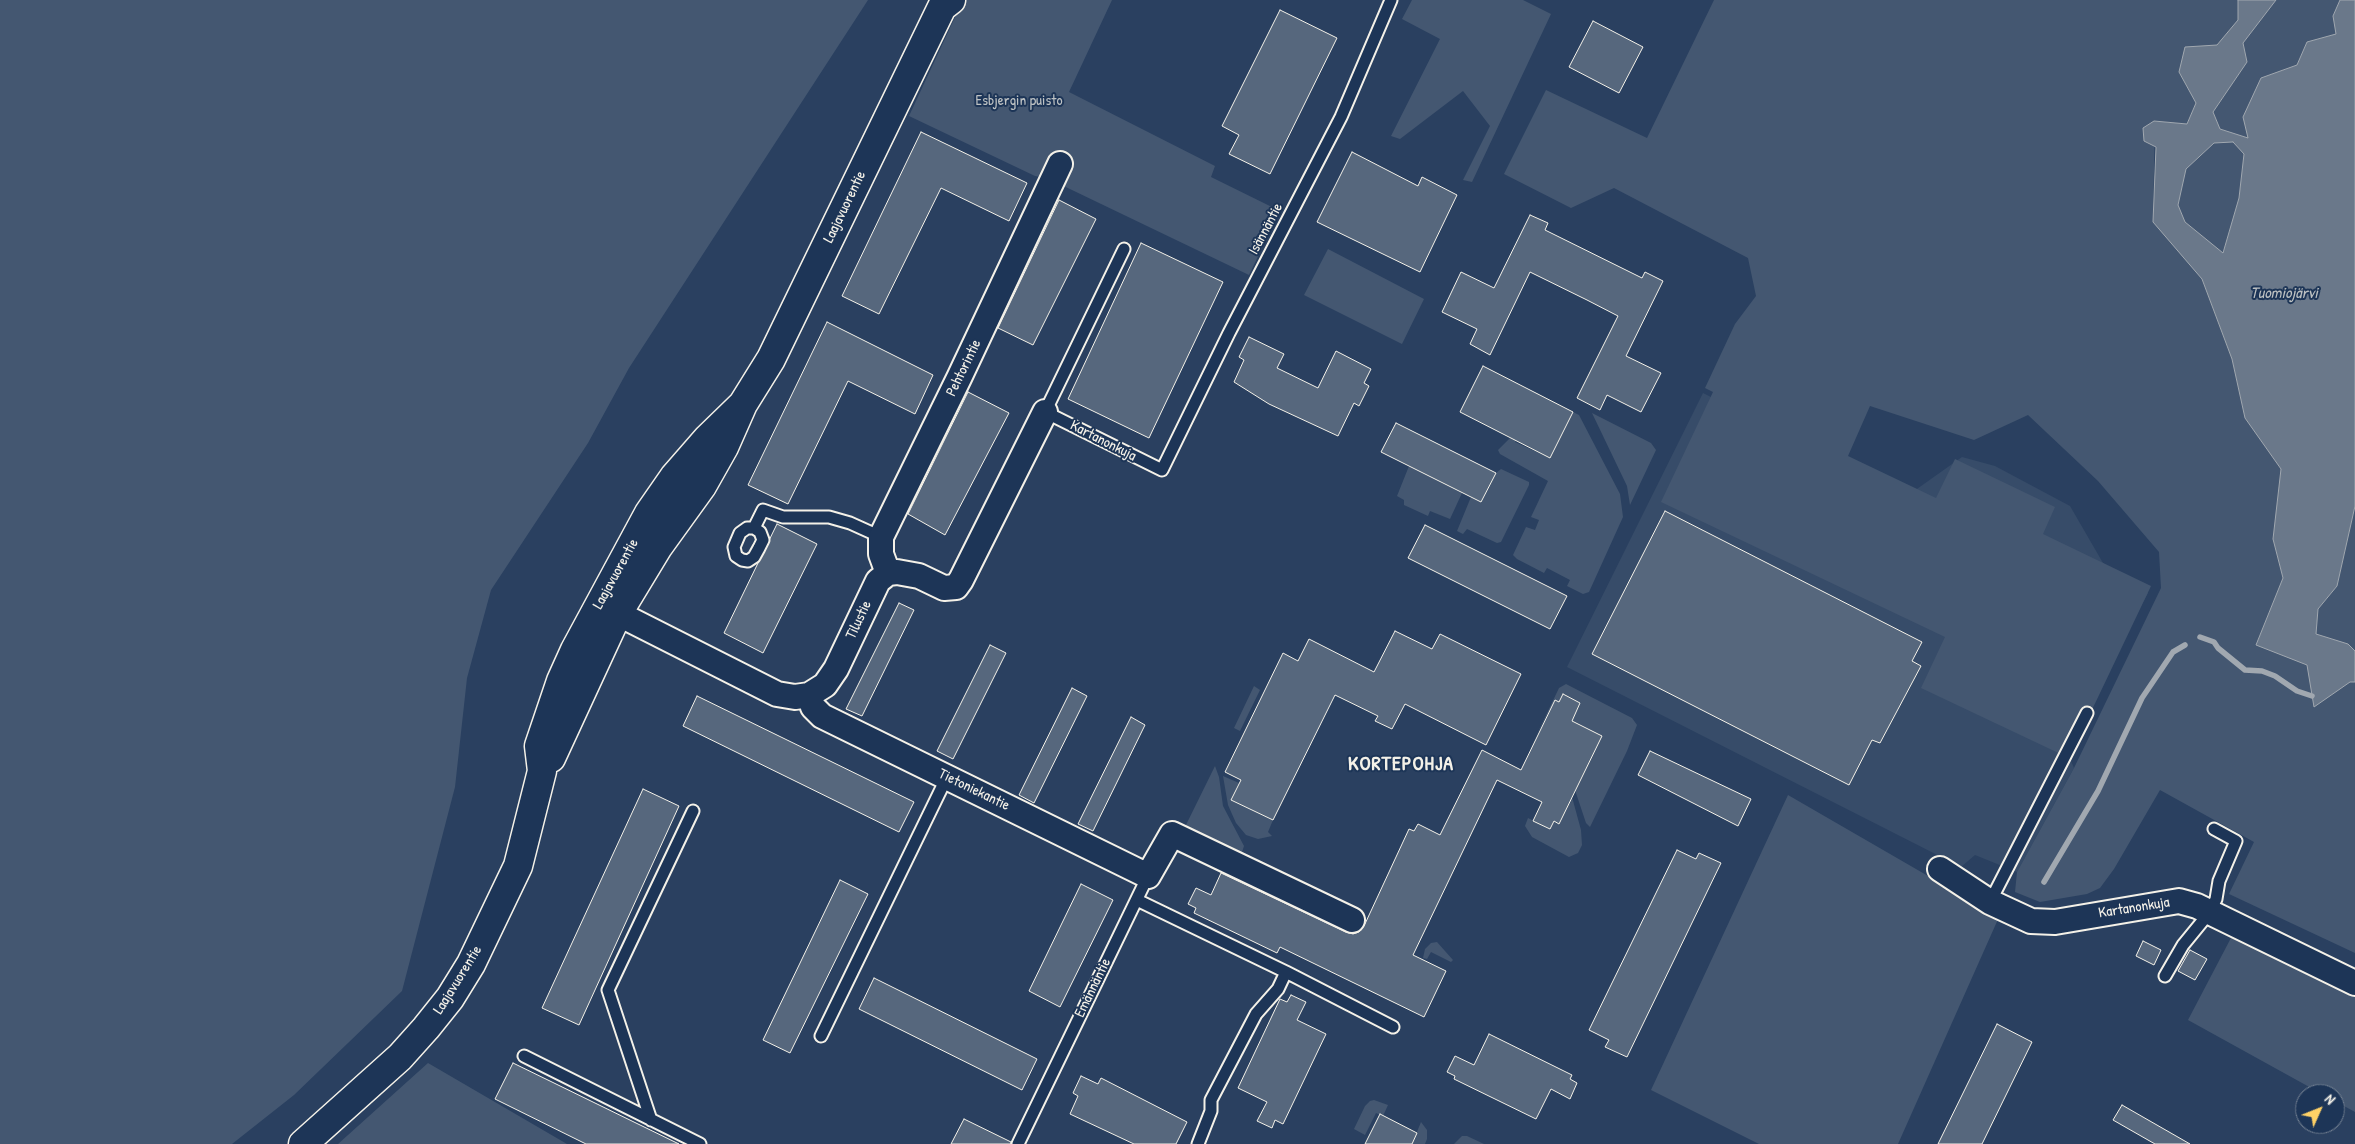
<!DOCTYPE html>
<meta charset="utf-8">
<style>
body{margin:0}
#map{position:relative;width:2355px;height:1144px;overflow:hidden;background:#2a4060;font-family:"Patrick Hand",sans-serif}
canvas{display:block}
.north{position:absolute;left:2295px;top:1084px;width:50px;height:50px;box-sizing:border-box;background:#1d3557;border:1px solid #738091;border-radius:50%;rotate:46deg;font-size:14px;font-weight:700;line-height:20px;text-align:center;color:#f4f1e8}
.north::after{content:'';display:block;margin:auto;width:18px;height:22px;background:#ffd166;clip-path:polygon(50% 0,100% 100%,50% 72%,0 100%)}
</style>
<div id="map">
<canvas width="2355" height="1144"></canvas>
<div class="north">N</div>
</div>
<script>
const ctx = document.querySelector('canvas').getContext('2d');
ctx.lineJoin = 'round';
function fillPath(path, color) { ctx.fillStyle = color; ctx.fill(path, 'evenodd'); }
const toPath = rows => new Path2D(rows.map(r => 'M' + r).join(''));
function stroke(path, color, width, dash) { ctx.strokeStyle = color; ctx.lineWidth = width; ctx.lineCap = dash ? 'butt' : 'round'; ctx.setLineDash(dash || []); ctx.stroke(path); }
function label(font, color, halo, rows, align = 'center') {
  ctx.font = font + ' "Patrick Hand",sans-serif'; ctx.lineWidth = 4; ctx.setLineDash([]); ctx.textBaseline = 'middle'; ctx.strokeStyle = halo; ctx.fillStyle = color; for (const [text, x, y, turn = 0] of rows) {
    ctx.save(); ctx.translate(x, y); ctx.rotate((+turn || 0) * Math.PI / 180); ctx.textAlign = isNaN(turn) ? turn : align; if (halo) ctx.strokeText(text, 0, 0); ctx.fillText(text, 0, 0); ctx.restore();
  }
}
const built = toPath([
 [1703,393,1907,496,1962,457,1995,466,2070,506,2103,563,2148,593,2065,747,2074,768,2017,872,1975,855,1961,867,1567,667]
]);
const green = toPath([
 [0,0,868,0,629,368,588,443,491,590,467,678,455,787,402,991,294,1095,232,1144,0,1144],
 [963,0,1112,0,1069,92,1215,166,1211,177,1280,211,1249,275,1047,178,1035,176,909,116],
 [1412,0,1523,0,1551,14,1472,182,1463,180,1490,126,1463,91,1400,139,1391,136,1440,39,1402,19],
 [1714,0,2238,0,2238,20,2217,45,2179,72,2196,103,2187,124,2155,121,2153,221,2202,279,2232,359,2245,418,2281,469,2273,539,2283,578,2256,645,2355,682,2355,953,2229,894,2254,842,2160,790,2114,869,2100,888,2087,894,2040,902,2015,892,2017,872,2074,768,2161,588,2159,552,2098,481,2028,415,1974,440,1870,406,1848,456,1936,498,1955,459,2055,507,2043,534,2151,586,2069,758,1921,688,1945,637,1661,502,1713,392,1705,388,1735,324,1756,296,1748,258,1614,188,1571,208,1504,174,1546,90,1647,138],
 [2276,0,2340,0,2333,16,2336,34,2307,42,2297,65,2261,78,2248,138,2220,129,2213,112,2247,62,2243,43],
 [2233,142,2244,154,2239,198,2223,254,2185,222,2178,205,2186,169,2214,143],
 [1328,249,1424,299,1402,344,1304,295],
 [1534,392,1539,394,1515,442,1550,458,1573,412,1579,415,1620,494,1623,517,1589,592,1583,594,1567,586,1570,580,1547,568,1544,573,1517,559,1513,555,1526,527,1535,530,1539,520,1531,517,1548,481,1500,454,1498,450,1511,437],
 [1592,413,1651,443,1656,450,1630,505,1627,486],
 [1409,466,1462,493,1450,519,1430,511,1428,516,1404,505,1404,500,1397,496],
 [1501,469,1529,482,1529,485,1501,542,1497,543,1467,529,1463,534,1457,531,1471,497,1481,502,1496,473],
 [2355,506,2355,651,2348,644,2316,634,2318,609,2337,586],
 [1566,684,1632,718,1637,725,1627,751,1590,827,1586,823,1575,790,1569,727,1580,703,1563,695,1559,702,1555,700,1536,736,1559,688],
 [1254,686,1260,690,1240,731,1234,728],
 [1215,766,1219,777,1223,806,1244,846,1241,855,1184,829],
 [1223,776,1239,783,1232,800,1273,820,1268,832,1272,836,1258,839,1246,835,1236,823,1228,805],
 [1788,795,1999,917,1898,1144,1759,1144,1651,1090],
 [1572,797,1581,830,1582,845,1578,853,1569,857,1532,837,1525,826,1528,818,1550,829,1554,821,1559,823],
 [2232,936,2355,995,2355,1112,2335,1101,2335,1094,2322,1094,2188,1020],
 [1437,942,1453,960,1451,962,1431,952,1427,959,1423,958,1425,949,1431,943],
 [428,1063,567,1144,338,1144],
 [1374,1100,1388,1105,1383,1116,1376,1113,1365,1135,1354,1129,1365,1106,1370,1101],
 [1421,1122,1427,1130,1427,1139,1425,1144,1412,1144],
 [1462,1136,1467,1136,1484,1144,1454,1144]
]);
const water = toPath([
 [2238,0,2276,0,2243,43,2247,62,2213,112,2220,129,2248,138,2243,117,2261,78,2297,65,2307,42,2336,34,2333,16,2340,0,2355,0,2355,506,2337,586,2318,609,2316,634,2348,644,2355,651,2355,682,2350,682,2314,707,2307,665,2256,645,2283,578,2273,539,2281,469,2245,418,2232,359,2202,279,2153,222,2156,147,2144,141,2143,128,2154,121,2187,124,2196,103,2179,72,2185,47,2217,45,2238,20,2238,0],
 [2233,142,2244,154,2239,198,2223,253,2185,222,2178,205,2186,169,2214,143,2233,142]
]);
const stream = toPath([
 [2200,637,2214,642,2218,648,2245,670,2262,671,2275,676,2297,691,2312,696],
 [2044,882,2098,791,2142,698,2173,652,2185,645]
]);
const building = toPath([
 [1280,10,1337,38,1270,174,1229,154,1239,135,1222,126,1280,10],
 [1593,21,1643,47,1619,93,1569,67,1593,21],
 [921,132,1027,183,1009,221,941,188,879,314,842,296,921,132],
 [1352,152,1418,186,1422,177,1457,195,1420,272,1317,222,1352,152],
 [1059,200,1096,219,1033,345,998,328,1059,200],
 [1530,215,1548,223,1545,230,1642,278,1645,272,1663,281,1626,356,1661,373,1641,412,1607,395,1600,410,1577,398,1618,316,1587,300,1530,272,1490,355,1470,344,1477,329,1442,312,1461,272,1494,288,1530,215],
 [1141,243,1223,282,1149,438,1068,399,1141,243],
 [827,322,933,375,915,414,848,381,788,504,748,485,827,322],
 [1249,337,1284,354,1277,368,1318,388,1336,351,1371,369,1364,383,1369,386,1359,406,1354,403,1338,436,1269,404,1234,382,1244,360,1239,357,1249,337],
 [1483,366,1573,412,1550,458,1460,412,1483,366],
 [968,392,1009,413,945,535,908,514,968,392],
 [1396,423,1496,473,1481,502,1381,452,1396,423],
 [1665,511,1922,642,1912,661,1921,666,1880,743,1872,740,1849,785,1592,654,1665,511],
 [777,524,817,544,763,653,724,633,777,524],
 [1425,525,1567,596,1550,629,1408,558,1425,525],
 [899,603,914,610,862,716,846,709,899,603],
 [1395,631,1432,649,1440,634,1521,674,1486,745,1405,704,1392,729,1375,721,1378,716,1335,695,1273,820,1231,800,1241,780,1225,772,1283,653,1298,661,1309,639,1374,672,1395,631],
 [990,645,1006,653,953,759,937,751,990,645],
 [1072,688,1087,696,1034,803,1019,795,1072,688],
 [1563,694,1580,703,1572,721,1602,736,1559,824,1554,821,1550,829,1533,821,1542,802,1497,780,1413,955,1446,971,1424,1017,1280,947,1277,953,1194,913,1196,908,1188,904,1196,888,1211,895,1221,873,1346,932,1353,934,1359,932,1364,926,1409,829,1414,831,1418,824,1440,835,1482,750,1521,770,1555,700,1559,702,1563,694],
 [697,696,914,802,899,832,683,726,697,696],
 [1131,717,1145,725,1093,831,1078,824,1131,717],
 [1650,751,1751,799,1738,826,1638,775,1650,751],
 [643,789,679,806,579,1025,542,1008,643,789],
 [1677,850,1696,859,1699,853,1721,863,1627,1057,1605,1047,1609,1040,1589,1030,1677,850],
 [840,880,868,894,790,1053,763,1040,840,880],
 [1081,884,1113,900,1060,1007,1029,991,1081,884],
 [2143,941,2161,950,2154,965,2136,956,2143,941],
 [2190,950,2207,959,2195,980,2178,971,2190,950],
 [874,978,1037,1059,1022,1090,859,1009,874,978],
 [1291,995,1306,1002,1297,1020,1326,1034,1283,1124,1275,1120,1272,1128,1257,1121,1267,1102,1238,1088,1280,999,1287,1002,1291,995],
 [1997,1024,2032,1042,1982,1144,1938,1144,1997,1024],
 [1489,1034,1572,1075,1570,1079,1577,1083,1570,1099,1551,1089,1536,1119,1454,1079,1455,1076,1447,1072,1455,1056,1474,1065,1489,1034],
 [513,1063,679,1144,586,1144,495,1099,513,1063],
 [1081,1076,1098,1084,1101,1078,1187,1122,1176,1144,1134,1144,1070,1114,1078,1096,1073,1093,1081,1076],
 [2122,1105,2190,1144,2155,1144,2113,1120,2122,1105],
 [1380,1114,1417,1133,1412,1144,1365,1144,1380,1114],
 [964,1119,1011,1142,1011,1144,951,1144,964,1119]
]);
const service = toPath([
 [1124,249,1045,412,1162,470,1229,333,1341,117,1391,0],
 [754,528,747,528,740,533,734,547,736,556,742,560,748,561,754,557,759,548,763,540,760,532,754,528,763,510,783,517,829,517,850,523,881,537],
 [1137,900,1286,972],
 [1990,902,2087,713],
 [2165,976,2183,945,2210,912,2216,899,2219,881,2236,841,2214,829],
 [821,1036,947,777],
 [524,1056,700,1144],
 [651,1120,608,990,693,811],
 [1018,1144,1148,876],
 [1198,1144,1211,1111,1211,1100,1256,1014,1278,989,1286,972,1393,1027]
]);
const minor = toPath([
 [888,573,881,554,881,537,959,378,1060,164],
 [601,605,777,694,795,697,809,695,825,685,836,669,878,581,888,573,897,572,919,576,944,588,956,587,961,580,1045,412],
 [809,695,813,707,822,716,1148,876,1172,834,1352,920],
 [1940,869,1990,902,2031,921,2055,922,2179,901,2197,906,2355,983]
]);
const secondary = toPath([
 [551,758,618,613,658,547,702,486,724,447,743,404,771,359,942,7,951,0],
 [303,1144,400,1057,426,1028,450,998,471,964,518,866,542,771,539,746,561,681,575,650,649,513,674,477,708,438,743,404]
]);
const parkNames = [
 ["Esbjergin puisto",1019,101]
];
const streetNames = [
 ["Laajavuorentie",845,207,-64],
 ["Isännäntie",1266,229,-62],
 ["Pehtorintie",964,368,-64],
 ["Kartanonkuja",1103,441,27],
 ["Laajavuorentie",616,574,-61],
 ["Tilustie",859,620,-65],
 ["Tietoniekantie",974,790,26],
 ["Kartanonkuja",2134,908,-9],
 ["Laajavuorentie",458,980,-58],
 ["Emännäntie",1093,988,-64]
];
const waterNames = [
 ["Tuomiojärvi",2284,294]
];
const districtNames = [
 ["KORTEPOHJA",1401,765]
];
fillPath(built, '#374c69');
fillPath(green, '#445771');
fillPath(water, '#6a788a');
stroke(water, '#a1a8b0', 1);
stroke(stream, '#a1a8b0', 5.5);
fillPath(building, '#56677d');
stroke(building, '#f4f1e8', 1);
stroke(service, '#f4f1e8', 15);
stroke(minor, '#f4f1e8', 28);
stroke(secondary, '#f4f1e8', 31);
stroke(service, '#1d3557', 11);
stroke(minor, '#1d3557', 24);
stroke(secondary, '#1d3557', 28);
label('15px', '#bfc3c4', '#1d3557', parkNames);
label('15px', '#f4f1e8', '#1d3557', streetNames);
label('italic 16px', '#bdc1c2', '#1d3557', waterNames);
ctx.letterSpacing = '1px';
label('bold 20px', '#f4f1e8', '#1d3557', districtNames);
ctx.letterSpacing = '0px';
</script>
